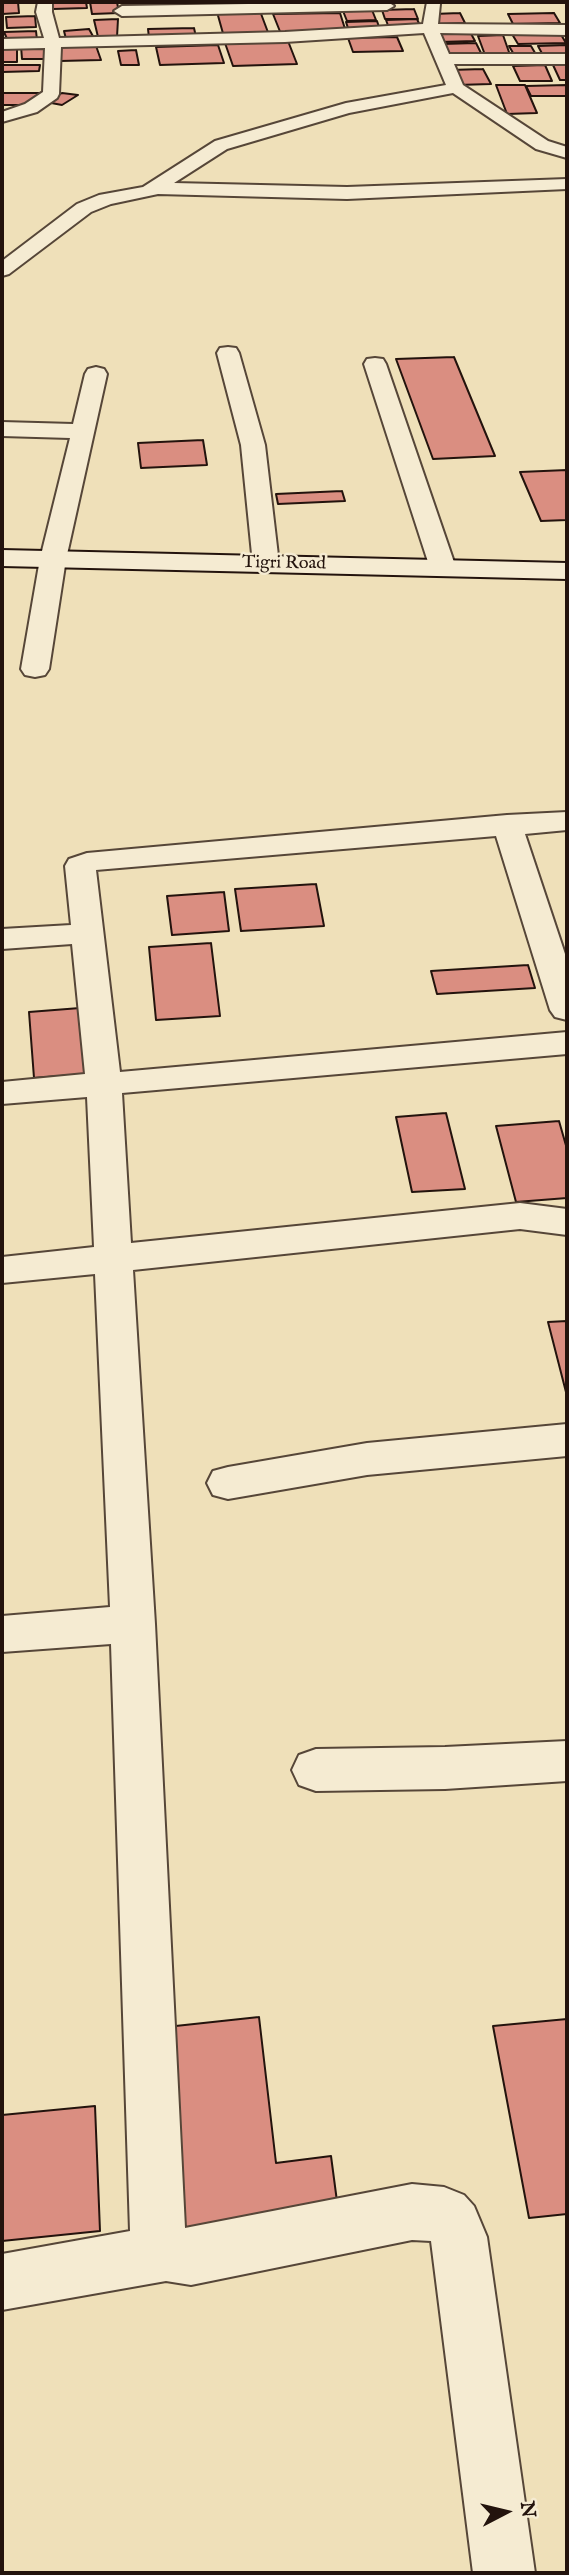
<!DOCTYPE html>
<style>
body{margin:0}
#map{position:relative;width:569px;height:2575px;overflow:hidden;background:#efe0b9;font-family:"IM FELL English",serif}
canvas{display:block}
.frame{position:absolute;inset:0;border:4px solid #23130d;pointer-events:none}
.north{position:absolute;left:471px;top:2477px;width:70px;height:70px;-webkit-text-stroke:5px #f5ebd2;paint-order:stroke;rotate:83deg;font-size:19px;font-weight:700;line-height:28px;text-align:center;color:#23130d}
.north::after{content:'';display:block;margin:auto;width:24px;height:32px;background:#23130d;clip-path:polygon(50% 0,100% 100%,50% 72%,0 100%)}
</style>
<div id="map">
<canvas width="569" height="2575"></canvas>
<div class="frame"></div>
<div class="north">N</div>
</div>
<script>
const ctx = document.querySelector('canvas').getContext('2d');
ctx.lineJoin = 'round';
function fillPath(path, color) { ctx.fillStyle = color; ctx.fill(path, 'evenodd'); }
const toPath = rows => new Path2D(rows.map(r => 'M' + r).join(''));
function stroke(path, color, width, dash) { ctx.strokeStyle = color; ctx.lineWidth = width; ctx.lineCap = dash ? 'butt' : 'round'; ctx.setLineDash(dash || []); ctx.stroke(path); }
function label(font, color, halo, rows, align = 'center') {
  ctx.font = font + ' "IM FELL English",serif'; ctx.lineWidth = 5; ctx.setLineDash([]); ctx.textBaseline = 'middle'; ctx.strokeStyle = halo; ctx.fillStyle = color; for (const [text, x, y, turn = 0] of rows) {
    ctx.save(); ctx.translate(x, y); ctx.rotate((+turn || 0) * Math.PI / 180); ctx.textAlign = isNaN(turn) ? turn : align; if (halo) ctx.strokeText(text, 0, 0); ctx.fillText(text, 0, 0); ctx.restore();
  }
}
const building = toPath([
 [2,2,18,2,19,13,2,14,2,2],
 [52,2,86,2,87,8,53,9,52,2],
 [90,2,117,2,119,13,92,14,90,2],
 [129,2,169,2,171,9,131,10,129,2],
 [414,9,418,19,385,19,382,10,414,9],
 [372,10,376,20,347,21,343,11,372,10],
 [260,11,269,35,224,37,217,12,260,11],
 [340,13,346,32,281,34,273,14,340,13],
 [460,13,465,23,438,24,433,14,460,13],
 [554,13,560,23,513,24,508,14,554,13],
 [35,16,36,27,7,28,6,17,35,16],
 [118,19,117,37,98,37,94,20,118,19],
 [417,19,421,28,389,28,386,20,417,19],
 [377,21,380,30,349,31,346,22,377,21],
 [194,28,196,37,149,38,148,29,194,28],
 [89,29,94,38,66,39,64,31,89,29],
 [469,30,475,41,440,42,436,31,469,30],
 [36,31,37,40,8,41,4,32,36,31],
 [560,33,566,43,518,44,512,34,560,33],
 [503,35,510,55,485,55,478,36,503,35],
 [397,37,403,51,353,52,348,38,397,37],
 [288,41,297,64,233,66,225,43,288,41],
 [95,43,101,60,60,61,61,45,95,43],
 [476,43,483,57,448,58,442,44,476,43],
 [46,45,48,59,22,59,21,46,46,45],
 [218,45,224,63,160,65,156,47,218,45],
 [567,45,567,58,545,59,538,46,567,45],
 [2,46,17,46,17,62,2,62,2,46],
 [509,46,531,46,538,58,516,58,509,46],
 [136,50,139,65,121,65,118,51,136,50],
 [2,65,40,65,39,71,2,72,2,65],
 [545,65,552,81,520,81,513,66,545,65],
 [553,65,567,65,567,80,560,80,553,65],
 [483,69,491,84,457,85,450,70,483,69],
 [496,85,525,85,537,113,507,114,496,85],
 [567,85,567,96,531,96,526,86,567,85],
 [2,93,45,93,28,105,2,105,2,93],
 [62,93,78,95,62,105,46,102,62,93],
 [454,357,495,456,433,459,396,359,454,357],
 [203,440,207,465,141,468,138,443,203,440],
 [567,470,567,520,541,521,520,472,567,470],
 [342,491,345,501,278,504,276,494,342,491],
 [316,884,324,926,241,931,235,889,316,884],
 [224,892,229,931,172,935,167,896,224,892],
 [211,943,220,1016,156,1020,149,947,211,943],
 [528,965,535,988,437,994,431,971,528,965],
 [80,1008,86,1074,34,1078,29,1012,80,1008],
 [446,1113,465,1189,412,1192,396,1117,446,1113],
 [559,1121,567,1149,567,1198,516,1202,496,1126,559,1121],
 [567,1321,567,1396,548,1322,567,1321],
 [259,2017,276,2163,331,2156,338,2209,173,2229,157,2028,259,2017],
 [567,2019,567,2214,529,2218,493,2026,567,2019],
 [95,2106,100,2231,2,2241,2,2115,95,2106]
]);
const street = toPath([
 [38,2,52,2,52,12,59,38,285,32,423,24,427,2,440,4,438,24,567,25,567,35,440,33,449,54,567,54,567,64,454,64,463,85,548,141,567,147,567,158,536,149,453,93,349,113,227,149,174,183,347,187,567,179,567,189,347,199,158,194,111,204,91,212,9,274,2,276,2,261,77,204,99,195,143,187,215,141,346,103,446,85,424,33,285,42,61,47,59,94,57,98,37,112,2,122,2,112,25,104,43,92,45,48,2,49,2,39,44,38,36,12,38,2],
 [374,2,388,2,394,6,387,10,122,16,114,11,122,6,374,2],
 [228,347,236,348,239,353,265,445,279,564,275,569,266,572,257,569,253,564,241,445,217,353,220,348,228,347],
 [375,358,383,359,386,364,456,568,452,573,443,576,434,573,430,568,364,364,367,359,375,358],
 [96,367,104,369,107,374,66,559,49,669,45,675,35,677,25,675,21,669,40,559,70,438,2,436,2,422,73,424,85,374,88,369,96,367],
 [567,812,567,830,525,834,567,960,567,1020,555,1017,550,1010,496,836,96,870,120,1072,567,1032,567,1054,122,1093,131,1243,520,1203,567,1209,567,1235,520,1229,133,1270,155,1624,185,2228,412,2184,444,2187,464,2195,474,2206,487,2237,535,2573,473,2573,431,2241,412,2240,191,2285,166,2281,2,2310,2,2254,130,2231,111,1644,2,1652,2,1616,110,1607,95,1274,2,1283,2,1257,94,1247,87,1097,2,1104,2,1082,85,1074,72,944,2,949,2,929,71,925,65,866,69,859,87,853,507,815,567,812],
 [567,1424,567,1456,367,1475,228,1499,213,1495,207,1483,213,1471,228,1467,367,1443,567,1424],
 [567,1741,567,1781,445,1789,316,1791,299,1785,292,1770,299,1755,316,1749,445,1747,567,1741]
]);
const secondary = toPath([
 [2,550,567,563,567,579,2,566,2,550]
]);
const farStreetnames = [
 ["Tigri Road",284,564,1]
];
fillPath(building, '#da8e81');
stroke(building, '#23130d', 2);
stroke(street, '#564638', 4);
stroke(secondary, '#23130d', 4);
fillPath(street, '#f5ebd2');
fillPath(secondary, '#f5ebd2');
label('18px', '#23130d', '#f5ebd2', farStreetnames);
</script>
